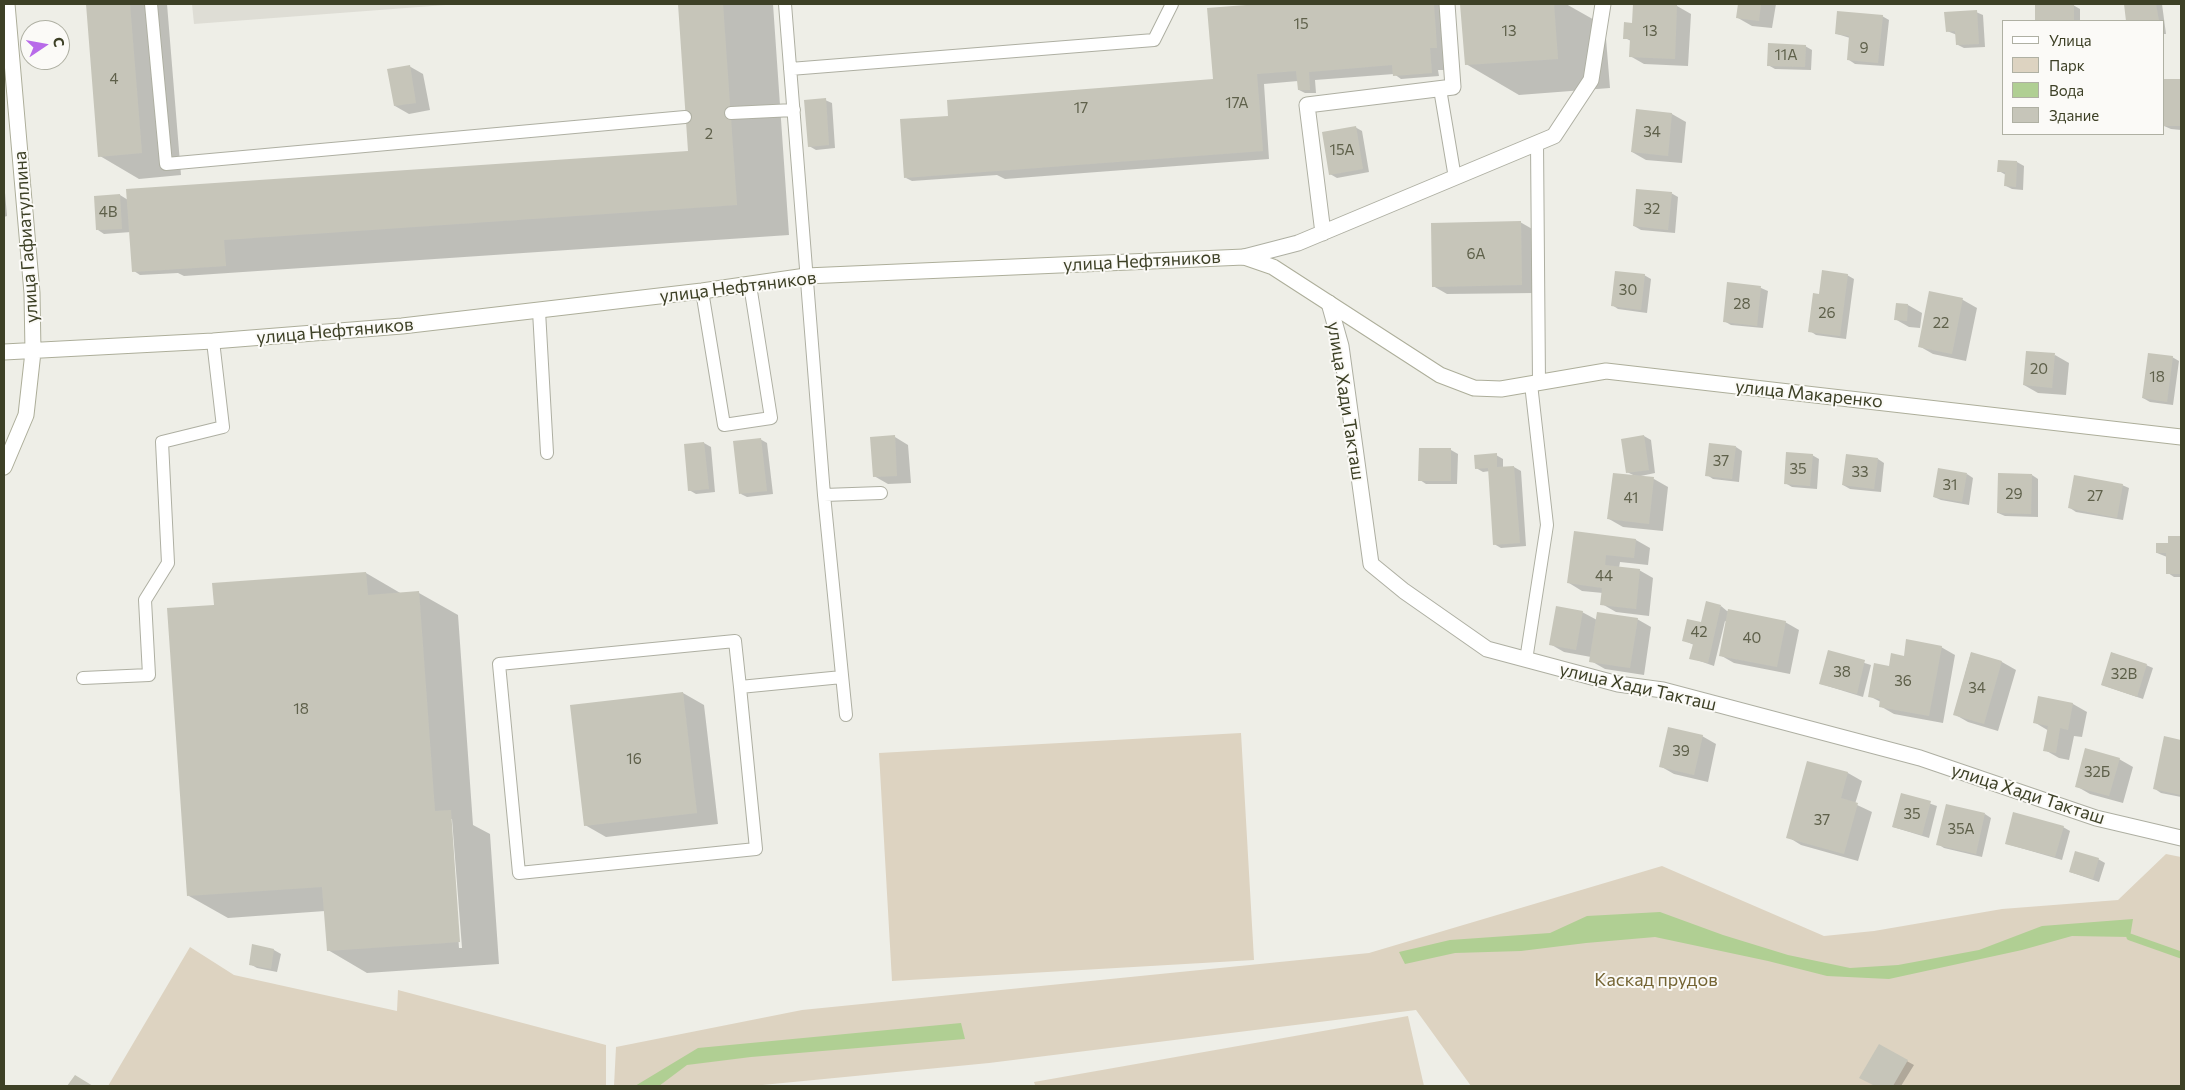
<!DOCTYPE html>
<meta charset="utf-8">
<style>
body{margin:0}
#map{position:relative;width:2185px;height:1090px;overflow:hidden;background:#eeeee7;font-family:Commissioner,sans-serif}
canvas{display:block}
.frame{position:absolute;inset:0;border:5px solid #3d4026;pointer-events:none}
.legend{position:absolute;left:2002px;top:20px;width:162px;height:115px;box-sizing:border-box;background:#fbfaf7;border:1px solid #afb0a3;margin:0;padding:6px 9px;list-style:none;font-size:15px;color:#3d4026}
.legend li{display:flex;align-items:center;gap:10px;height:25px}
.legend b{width:25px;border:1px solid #afb0a3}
.north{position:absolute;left:20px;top:20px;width:50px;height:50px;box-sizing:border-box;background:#fbfaf7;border:1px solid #afb0a3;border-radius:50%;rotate:78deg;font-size:14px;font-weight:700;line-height:20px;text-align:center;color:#3d4026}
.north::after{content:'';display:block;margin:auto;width:18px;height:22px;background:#b86ae9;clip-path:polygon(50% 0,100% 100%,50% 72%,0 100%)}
</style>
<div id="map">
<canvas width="2185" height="1090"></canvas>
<div class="frame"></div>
<ul class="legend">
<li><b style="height:6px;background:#fff"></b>Улица</li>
<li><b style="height:14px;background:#ddd3c1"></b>Парк</li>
<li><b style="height:14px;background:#b0cf93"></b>Вода</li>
<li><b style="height:14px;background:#c6c5b9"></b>Здание</li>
</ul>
<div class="north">С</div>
</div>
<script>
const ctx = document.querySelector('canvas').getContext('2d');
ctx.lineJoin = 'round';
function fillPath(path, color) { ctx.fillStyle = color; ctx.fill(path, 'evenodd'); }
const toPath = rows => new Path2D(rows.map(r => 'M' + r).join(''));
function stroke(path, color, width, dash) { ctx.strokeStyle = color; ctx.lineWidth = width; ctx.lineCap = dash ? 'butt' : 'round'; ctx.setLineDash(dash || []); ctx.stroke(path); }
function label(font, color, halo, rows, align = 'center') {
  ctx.font = font + ' Commissioner,sans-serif'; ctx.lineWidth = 4; ctx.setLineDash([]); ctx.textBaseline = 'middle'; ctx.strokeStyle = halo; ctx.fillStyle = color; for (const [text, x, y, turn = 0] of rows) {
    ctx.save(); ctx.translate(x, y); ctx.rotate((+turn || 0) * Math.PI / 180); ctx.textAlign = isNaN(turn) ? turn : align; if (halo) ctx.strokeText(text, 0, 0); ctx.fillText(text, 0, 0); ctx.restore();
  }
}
const built = toPath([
 [192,4,459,4,194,24]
]);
const green = toPath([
 [1241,733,1254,960,892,981,879,753],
 [2166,854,2181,857,2181,1086,1471,1086,1416,1010,989,1063,752,1086,614,1086,616,1047,802,1010,1369,953,1662,866,1824,936,1874,931,2002,909,2118,900],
 [190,947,234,975,397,1011,398,990,606,1045,606,1086,108,1086],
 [1408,1016,1424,1086,1031,1086,1035,1085,1034,1082]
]);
const water = toPath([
 [1660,912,1723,935,1788,955,1850,968,1898,965,1979,950,2042,926,2133,919,2130,937,2072,936,2022,950,1889,979,1827,976,1768,961,1655,937,1586,943,1521,951,1455,953,1405,964,1399,952,1450,940,1550,933,1587,916],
 [961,1023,965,1039,751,1057,687,1065,659,1086,635,1086,698,1048]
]);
const shadow = toPath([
 [87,4,167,4,181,175,139,179,100,156],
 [679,4,773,4,789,235,184,276,178,273,140,275,134,271,131,232,104,234,98,230,120,195,128,200,689,152],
 [1275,4,1440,4,1448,70,1438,70,1439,76,1401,79,1394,74,1315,80,1316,93,1305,93,1299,90,1298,81,1264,84,1269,159,1005,179,997,175,912,181,906,178,949,117,1215,82,1209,9],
 [1462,4,1566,4,1605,26,1610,88,1519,95,1466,64],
 [1634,4,1677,6,1691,14,1688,66,1644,64,1630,56,1631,41,1625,38,1633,24],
 [1740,4,1776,4,1772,28,1752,26,1738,18],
 [2126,4,2162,4,2166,34,2164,34,2164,21,2128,21],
 [2036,5,2073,5,2080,9,2080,21,2036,21],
 [1976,12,1983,15,1985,47,1964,48,1958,45,1957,35,1947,31],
 [1882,16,1889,20,1884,66,1855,64,1849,60,1850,38,1837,34],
 [1805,46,1812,50,1811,70,1775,69,1768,65],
 [409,66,423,74,430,110,409,114,395,106],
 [2164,80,2181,80,2181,130,2171,129,2164,126],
 [825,100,832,103,835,148,816,150,809,146],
 [1637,110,1672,114,1686,122,1682,163,1646,160,1632,152],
 [1355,127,1362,131,1369,172,1337,178,1330,174],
 [2017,162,2024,166,2023,190,2012,189,2006,186,2006,175,1999,171],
 [4,181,7,216,4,217],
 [1671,193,1678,197,1675,233,1641,230,1634,226],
 [1520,222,1534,230,1535,293,1447,294,1433,286],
 [1644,275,1651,279,1647,313,1618,309,1612,305],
 [1847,275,1854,279,1846,339,1816,335,1810,331],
 [1728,284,1761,288,1768,291,1763,328,1731,325,1724,321],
 [1930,293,1963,300,1977,308,1966,361,1933,354,1919,346],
 [1897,304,1908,305,1922,313,1920,328,1909,327,1895,319],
 [2055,355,2069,363,2066,395,2038,393,2024,385],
 [2172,357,2179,361,2173,405,2150,402,2143,398],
 [1644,436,1651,440,1655,473,1636,477,1654,479,1668,487,1663,531,1623,527,1609,519,1635,476,1627,472],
 [895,437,908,445,911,483,888,484,874,476],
 [760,439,767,443,773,494,747,497,741,494],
 [704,443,711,447,715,492,696,494,689,490,685,445],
 [1736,447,1742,451,1739,482,1713,479,1707,475],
 [1451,450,1458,454,1457,484,1426,484,1420,480],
 [1496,455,1503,459,1503,467,1514,467,1521,471,1526,546,1501,548,1494,544,1490,471,1483,472,1476,468],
 [1812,455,1819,459,1817,489,1792,487,1785,483],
 [1878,459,1884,463,1881,492,1850,489,1843,485],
 [1967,474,1973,478,1969,505,1941,500,1934,497],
 [2032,475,2038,479,2038,517,2005,516,1998,513],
 [2122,485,2129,488,2123,520,2076,512,2070,508],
 [1575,533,1636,540,1650,548,1648,565,1620,562,1619,568,1639,570,1653,578,1649,616,1616,612,1602,604,1603,593,1582,591,1569,583],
 [2169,537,2181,537,2181,577,2174,577,2168,573,2167,557,2157,553,2169,544],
 [366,573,402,594,419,593,458,615,473,825,490,834,499,964,367,973,328,950,325,911,228,918,189,896,215,606],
 [450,819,452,819,462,948,459,948],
 [1721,606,1727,611,1785,622,1799,630,1790,674,1734,663,1720,655,1727,622,1725,621,1714,666,1691,658,1694,645,1683,640],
 [1582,612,1597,620,1637,619,1651,627,1644,675,1605,669,1591,661,1591,657,1564,652,1550,644],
 [1941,647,1955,655,1943,723,1894,714,1880,706,1881,702,1869,696,1890,668,1905,657],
 [1829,652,1871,665,1863,697,1821,684],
 [1971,653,2002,662,2016,670,1998,731,1968,722,1954,714],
 [2146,665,2153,668,2143,699,2102,685],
 [683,693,704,705,718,824,606,837,585,825],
 [2039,697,2073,704,2087,712,2082,737,2074,736,2069,760,2059,758,2045,750,2049,731,2034,722],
 [1702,736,1716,744,1708,782,1674,774,1660,766],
 [2165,737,2181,741,2181,797,2161,793,2155,789],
 [2119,759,2133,767,2123,803,2090,794,2076,786],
 [1808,762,1848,773,1862,781,1855,804,1872,812,1858,861,1801,845,1788,837],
 [1902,794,1937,806,1929,838,1893,827],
 [1985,814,1991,818,1982,857,1944,848,1938,844],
 [2063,827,2070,831,2062,860,2007,844],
 [2098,859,2105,863,2099,882,2070,872],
 [253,946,274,950,281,954,277,972,257,968,250,964],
 [1879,1046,1914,1065,1901,1086,1877,1086,1861,1077]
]);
const stream = toPath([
 [2130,937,2181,955]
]);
const building = toPath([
 [86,4,130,4,142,153,98,157],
 [678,4,723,4,737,205,224,240,226,266,132,272,126,189,688,151],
 [1259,4,1434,4,1437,48,1430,48,1432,73,1393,76,1392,65,1309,72,1310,90,1298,90,1296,71,1257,74,1263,151,904,178,900,119,948,116,947,100,1213,79,1207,8],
 [1460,4,1554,4,1558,59,1465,65],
 [1633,4,1677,5,1675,59,1629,57,1630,39,1623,39,1624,22,1632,23],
 [1738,4,1761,4,1759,21,1736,18],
 [2035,4,2074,4,2074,21,2035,21],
 [2124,4,2156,4,2159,21,2126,21],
 [1977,10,1979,44,1956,45,1955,31,1946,32,1944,12],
 [1837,11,1883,15,1878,63,1847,60,1849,36,1835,34],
 [1768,43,1806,45,1805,67,1767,66],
 [410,65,416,103,394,106,387,69],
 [2164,79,2181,79,2181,126,2164,126],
 [826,98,829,145,808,147,804,100],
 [1636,109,1672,113,1668,156,1631,152],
 [1356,126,1363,169,1329,175,1322,132],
 [1998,160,2017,161,2016,187,2004,186,2005,172,1997,172],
 [1636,189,1672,192,1668,230,1633,226],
 [120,194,122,229,96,230,94,196],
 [1521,221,1522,285,1432,287,1431,223],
 [1822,270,1848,274,1840,336,1808,332,1813,293,1819,294],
 [1615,271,1645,274,1641,310,1611,306],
 [1727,282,1761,286,1757,326,1723,322],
 [1929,291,1963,298,1952,354,1918,347],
 [1896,303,1908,304,1907,321,1894,320],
 [2026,351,2055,353,2052,388,2023,385],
 [2148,353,2173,356,2167,402,2142,398],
 [895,435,897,476,873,477,870,437],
 [1644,435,1649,470,1626,473,1621,439],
 [761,438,767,491,739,494,733,441],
 [704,442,709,489,688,491,684,444],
 [1709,443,1736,446,1732,479,1705,476],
 [1419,448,1451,448,1451,481,1418,481],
 [1786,452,1813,454,1810,486,1784,484],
 [1497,453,1497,467,1514,466,1520,543,1493,545,1488,468,1475,469,1474,455],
 [1846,454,1878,458,1874,489,1842,485],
 [1938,468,1967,473,1962,502,1933,497],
 [1613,473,1654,477,1649,524,1607,519],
 [1998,473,2032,474,2031,514,1997,513],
 [2074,475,2123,484,2117,518,2068,508],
 [1574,531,1636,539,1634,558,1606,555,1605,565,1640,569,1636,609,1600,605,1602,588,1567,583],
 [2168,536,2181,536,2181,574,2166,574,2166,553,2156,553,2156,543,2168,543],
 [366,572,368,595,419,591,435,811,451,810,460,942,327,951,322,887,187,896,167,608,214,605,212,583],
 [1706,601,1721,605,1708,663,1689,659,1693,644,1682,641,1687,619,1701,622],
 [1556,606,1583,611,1576,650,1549,645],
 [1728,609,1786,621,1777,667,1719,656],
 [1597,612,1638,618,1630,668,1589,662],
 [1906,639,1942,646,1929,716,1879,707,1880,699,1868,697,1874,663,1889,666,1891,653,1904,656],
 [1828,650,1865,660,1857,694,1819,684],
 [1971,652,2002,661,1984,724,1953,715],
 [2111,652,2147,664,2137,697,2101,685],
 [683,692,697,813,584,826,570,705],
 [2038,696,2073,703,2068,730,2060,728,2056,753,2043,751,2048,726,2033,723],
 [1668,727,1703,735,1694,775,1659,767],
 [2164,736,2181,740,2181,795,2153,789],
 [2085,748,2120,758,2109,796,2075,787],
 [1807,761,1848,772,1841,798,1858,803,1844,854,1786,838],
 [1901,793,1931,801,1922,835,1892,827],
 [1946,804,1985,813,1976,854,1936,845],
 [2013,812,2064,826,2055,857,2005,844],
 [2075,851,2099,858,2093,879,2069,872],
 [252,944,274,949,271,969,249,965],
 [1879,1044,1908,1060,1893,1086,1875,1086,1859,1078],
 [75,1075,93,1086,67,1086]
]);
const lane = toPath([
 [151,4,166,164,685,117],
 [785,4,824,495,846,715],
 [790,69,1154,40,1172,4],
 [1440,89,1455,178],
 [731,113,794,110],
 [1537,143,1539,383],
 [702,291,724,425,771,418,750,285],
 [539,311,547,453],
 [824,495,881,493],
 [1526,660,1547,525,1531,384],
 [83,678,149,675,145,600,168,563,162,442,223,427,213,341],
 [740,687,756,849,519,873,499,664,735,641,740,687,842,677]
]);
const street = toPath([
 [1323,233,1307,105,1453,87,1447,4],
 [1244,257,1298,243,1554,136,1591,80,1603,4],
 [1329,303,1341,346,1371,564,1404,591,1487,649,1618,684,1663,690,1920,758,2096,818,2181,838]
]);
const secondary = toPath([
 [4,352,213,341,402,326,702,291,806,276,1244,257,1273,267,1440,375,1474,388,1501,389,1606,371,2181,437],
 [4,467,26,415,33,352,32,293,7,4]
]);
const numberNames = [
 ["15",1301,24],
 ["13",1509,31],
 ["13",1650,31],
 ["9",1864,48],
 ["11А",1786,55],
 ["4",114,79],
 ["17А",1237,103],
 ["17",1081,108],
 ["34",1652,132],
 ["2",709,134],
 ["15А",1342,150],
 ["32",1652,209],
 ["4В",108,212],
 ["6А",1476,254],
 ["30",1628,290],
 ["28",1742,304],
 ["26",1827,313],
 ["22",1941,323],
 ["20",2039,369],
 ["18",2157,377],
 ["37",1721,461],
 ["35",1798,469],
 ["33",1860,472],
 ["31",1950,485],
 ["29",2014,494],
 ["27",2095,496],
 ["41",1631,498],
 ["44",1604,576],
 ["42",1699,632],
 ["40",1752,638],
 ["38",1842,672],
 ["32В",2124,674],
 ["36",1903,681],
 ["34",1977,688],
 ["18",301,709],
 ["39",1681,751],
 ["16",634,759],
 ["32Б",2097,772],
 ["35",1912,814],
 ["37",1822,820],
 ["35А",1961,829]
];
const streetNames = [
 ["улица Гафиатуллина",26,237,-94],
 ["улица Нефтяников",1142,261,-3],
 ["улица Нефтяников",738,287,-7],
 ["улица Нефтяников",335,331,-5],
 ["улица Макаренко",1809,394,6],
 ["улица Хади Такташ",1346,401,81],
 ["улица Хади Такташ",1638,687,13],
 ["улица Хади Такташ",2028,794,18]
];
const parkNames = [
 ["Каскад прудов",1656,980]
];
fillPath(built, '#deddd5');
fillPath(green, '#ddd3c1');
fillPath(water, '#b0cf93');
fillPath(shadow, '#0003');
stroke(stream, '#b0cf93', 7);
fillPath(building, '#c6c5b9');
stroke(lane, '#aeafa2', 14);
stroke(street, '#aeafa2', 17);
stroke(secondary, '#adae9a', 17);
stroke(lane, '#fff', 12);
stroke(street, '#fff', 15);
stroke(secondary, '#fff', 15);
label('15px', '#5f614b', null, numberNames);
label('18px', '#3d4026', '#fbfaf7', streetNames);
label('18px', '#746433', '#fbfaf7', parkNames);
</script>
